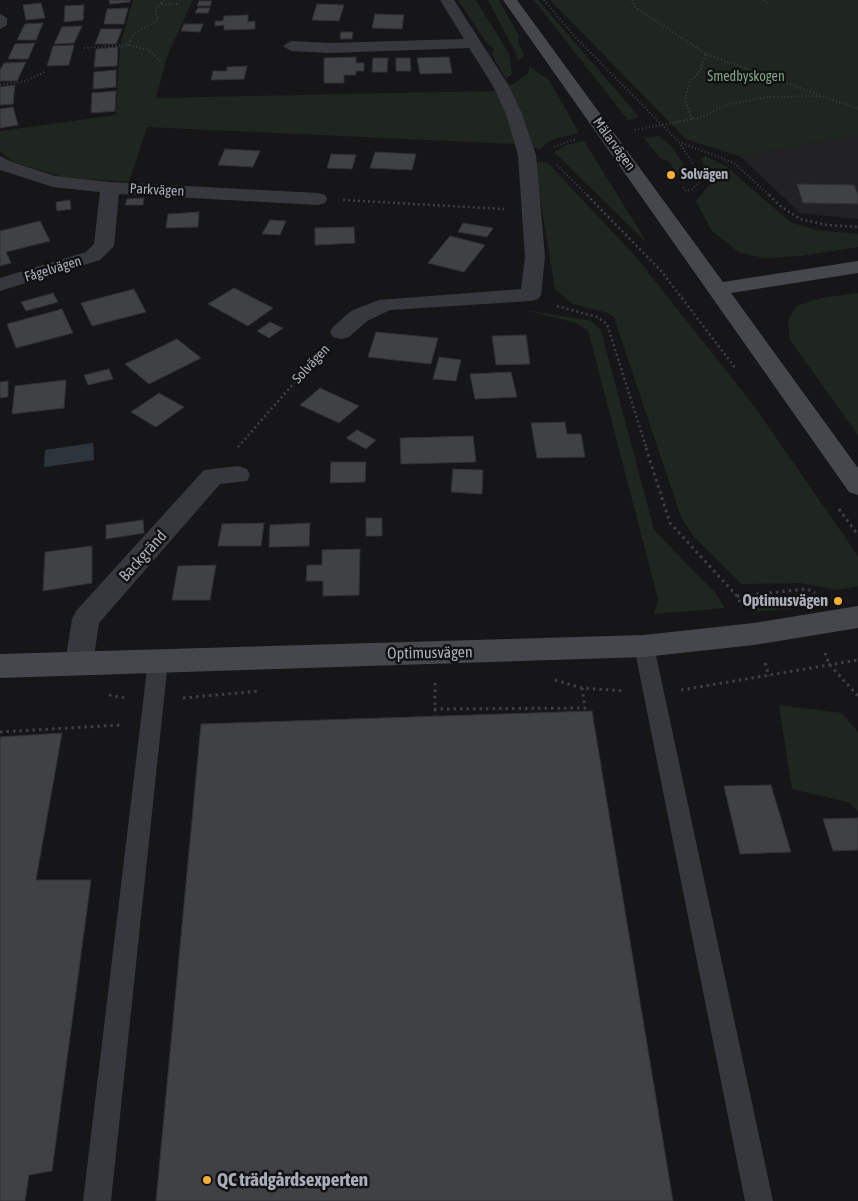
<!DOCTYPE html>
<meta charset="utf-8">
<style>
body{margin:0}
canvas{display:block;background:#161618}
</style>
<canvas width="858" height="1201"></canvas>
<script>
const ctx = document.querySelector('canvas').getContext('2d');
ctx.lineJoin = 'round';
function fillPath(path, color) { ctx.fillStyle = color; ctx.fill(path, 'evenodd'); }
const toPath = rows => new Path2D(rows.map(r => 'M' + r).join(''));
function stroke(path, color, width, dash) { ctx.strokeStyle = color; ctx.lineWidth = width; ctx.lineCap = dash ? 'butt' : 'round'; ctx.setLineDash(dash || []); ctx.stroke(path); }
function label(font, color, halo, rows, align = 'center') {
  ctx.font = font + ' "Asap Condensed",sans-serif'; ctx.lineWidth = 5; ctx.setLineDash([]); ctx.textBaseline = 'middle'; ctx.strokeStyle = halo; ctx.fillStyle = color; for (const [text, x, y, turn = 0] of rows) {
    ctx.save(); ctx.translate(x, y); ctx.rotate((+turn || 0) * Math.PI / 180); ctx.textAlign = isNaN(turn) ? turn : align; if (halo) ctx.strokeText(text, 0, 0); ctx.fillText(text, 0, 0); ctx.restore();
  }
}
const built = toPath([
 [858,135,858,219,800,213,740,156]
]);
const green = toPath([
 [133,0,193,0,167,56,156,98,495,91,507,113,516,144,147,127,129,182,63,177,13,162,0,151,0,131,116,115,120,45],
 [458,0,476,0,509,54,512,74,506,79,492,55,494,49,486,42],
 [488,0,499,0,519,36,518,42,524,56,518,61,517,55],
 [534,0,538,0,639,117,628,120],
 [550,0,858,0,858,135,740,156,686,139],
 [529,66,549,80,579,133,551,140,540,149,530,147,508,87,529,73],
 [659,136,672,147,685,167,689,177,684,181,668,161,660,158,644,138],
 [584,141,647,243,554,152,566,145],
 [705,156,727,167,790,222,816,230,858,234,858,247,800,256,765,258,740,253,712,231,696,201,711,183,701,159],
 [540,161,548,163,636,257,754,406,858,556,858,586,837,590,801,583,741,584,694,537,681,517,614,317,608,313,573,304,555,289,536,174,536,164],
 [858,293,858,435,790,340,788,321,796,306,822,298],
 [525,310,592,321,601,331,654,530,718,596,724,608,654,614,658,599,588,330,576,323],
 [802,594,809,607,752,612,745,599],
 [779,705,842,713,858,732,858,811,848,802,792,789]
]);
const water = toPath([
 [93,443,94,460,44,467,45,450]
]);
const building = toPath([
 [109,0,130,0,130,2,110,4,109,0],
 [199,1,212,1,210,6,197,6,199,1],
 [41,3,45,18,26,20,23,5,41,3],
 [317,4,344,5,339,21,312,20,317,4],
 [84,5,83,20,64,22,65,6,84,5],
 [128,8,124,24,104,24,107,9,128,8],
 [198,8,210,8,208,13,195,13,198,8],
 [375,14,404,15,402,29,372,28,375,14],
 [248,15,248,22,255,21,255,29,224,30,224,25,215,26,215,21,223,21,224,16,248,15],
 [43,23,36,40,17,40,25,24,43,23],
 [184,24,203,24,200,32,181,31,184,24],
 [82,26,74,43,54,44,62,27,82,26],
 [101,29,122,29,116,44,95,44,101,29],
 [341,32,353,32,352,39,340,39,341,32],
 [35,43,28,59,8,59,15,44,35,43],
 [74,45,69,65,47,66,53,46,74,45],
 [118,47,117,66,94,67,96,49,118,47],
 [356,57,356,63,364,63,364,71,356,71,356,75,344,75,344,83,324,83,324,58,356,57],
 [449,57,452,73,420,74,417,58,449,57],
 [373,58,388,58,387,72,372,72,373,58],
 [396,58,410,58,411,71,396,71,396,58],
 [26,62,17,81,0,81,0,70,4,63,26,62],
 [247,66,244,79,211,80,213,71,227,71,227,67,247,66],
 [116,70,116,87,93,89,94,72,116,70],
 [15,85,13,104,0,105,0,87,15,85],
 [116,91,115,111,91,113,92,93,116,91],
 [13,107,18,125,0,128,0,109,13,107],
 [225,149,260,151,253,167,218,165,225,149],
 [375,152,416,154,412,170,370,168,375,152],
 [331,154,356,155,352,169,327,168,331,154],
 [797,184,854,185,858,194,858,204,803,203,797,184],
 [144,198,143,205,125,205,127,199,144,198],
 [70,200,71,209,57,211,56,202,70,200],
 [199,212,198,227,166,228,168,214,199,212],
 [270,220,286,221,280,235,262,234,270,220],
 [40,221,50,241,6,252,11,263,0,266,0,231,40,221],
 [463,223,493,228,487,237,458,232,463,223],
 [354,227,355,243,315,245,315,228,354,227],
 [450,236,485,245,464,272,428,263,450,236],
 [234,288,273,308,248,326,208,304,234,288],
 [134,289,146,312,92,326,81,303,134,289],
 [53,293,58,302,26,311,21,302,53,293],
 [62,309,73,333,16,348,7,324,62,309],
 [270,322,283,328,269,338,257,331,270,322],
 [376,332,438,338,431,364,368,357,376,332],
 [526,335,530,364,496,365,492,336,526,335],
 [177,339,201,358,149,384,125,364,177,339],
 [439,357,461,360,456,381,433,379,439,357],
 [109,369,113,379,88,385,84,375,109,369],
 [511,372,517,397,475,399,470,374,511,372],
 [66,380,64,408,12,414,15,386,66,380],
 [8,381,8,397,0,398,0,382,8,381],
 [320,388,359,406,339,423,300,405,320,388],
 [159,393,184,407,156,427,131,412,159,393],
 [565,422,567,434,581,434,585,457,537,458,531,423,565,422],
 [357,430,376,440,366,449,346,438,357,430],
 [473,436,476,462,401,464,400,438,473,436],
 [331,462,366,462,365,482,330,483,331,462],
 [453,469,483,470,482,494,451,492,453,469],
 [366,518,382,518,382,536,366,536,366,518],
 [143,520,144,533,106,539,106,525,143,520],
 [264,523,261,546,218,546,222,524,264,523],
 [310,523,309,546,269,547,270,525,310,523],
 [92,546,92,583,43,591,45,552,92,546],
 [360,549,359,595,323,596,323,581,306,581,307,565,322,565,322,550,360,549],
 [216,565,210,600,172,600,178,566,216,565],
 [592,711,673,1201,156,1201,201,724,592,711],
 [62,733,36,880,91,880,52,1171,29,1175,25,1201,0,1201,0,737,62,733],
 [771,785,791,852,740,854,724,786,771,785],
 [858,818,858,850,833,851,823,819,858,818]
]);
const pathFar2 = toPath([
 [544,0,576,38,679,142,700,175,699,183,692,189,686,191,682,186],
 [632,0,635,7,706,54,858,109],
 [764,0,767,3],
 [162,4,180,4],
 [128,45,134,34,158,20,155,9,164,0],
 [84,48,128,45,149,50,162,62],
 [0,85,26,81,44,72],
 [692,119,685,100,689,83,700,71,706,54],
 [635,130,702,117,729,104,768,97,821,96],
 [682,143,734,163,770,196],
 [554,147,576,139],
 [557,165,588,196]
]);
const pathFar1 = toPath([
 [587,195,662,272,736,369],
 [769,195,779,205,800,219,827,225,858,227],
 [343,200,504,209],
 [557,306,597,317,607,324,647,450],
 [238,447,323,350]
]);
const path = toPath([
 [646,448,670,523,737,596,742,606],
 [839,509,858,535],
 [737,596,807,589,815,593],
 [825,653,829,664,858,696],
 [765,663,769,676],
 [555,680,582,688,625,691],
 [435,683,435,716],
 [681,690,858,660],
 [109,695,125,698],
 [183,698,259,691],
 [434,709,585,708,582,688],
 [0,732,120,725]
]);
const lane = toPath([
 [644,638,651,641,654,646,773,1201,745,1201,634,646,637,641,644,638],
 [158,653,165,655,168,661,111,1201,83,1201,148,661,151,655,158,653]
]);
const street = toPath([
 [440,0,454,0,509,86,522,114,536,155,545,257,541,295,538,299,531,301,390,310,367,321,349,337,341,339,333,337,330,332,333,327,351,311,379,300,521,289,525,257,518,155,506,114,493,86,469,48,329,53,291,51,283,46,291,41,329,43,464,39,440,0],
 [0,14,7,18,7,25,0,29,0,14],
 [0,156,12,162,55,176,110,182,318,193,325,195,327,199,325,203,318,205,119,194,114,246,100,260,0,291,0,278,86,252,94,244,100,192,53,187,0,170,0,156],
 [238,466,247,469,250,475,247,481,220,484,99,623,93,663,89,671,79,675,69,671,65,663,72,619,76,611,204,470,238,466]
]);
const secondary = toPath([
 [503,0,517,0,723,282,858,261,858,273,731,293,858,468,858,495,849,492,503,0],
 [858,606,858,628,754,645,644,657,0,678,0,654,644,635,754,623,858,606]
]);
const markers = [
 [671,175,5,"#f2b134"],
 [838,601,5,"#f2b134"],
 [207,1180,5,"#f2b134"]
];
const farParknames = [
 ["Smedbyskogen",746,77]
];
const farStreetnames = [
 ["Mälarvägen",614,144,54],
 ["Parkvägen",157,190,3],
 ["Fågelvägen",53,269,-17],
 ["Solvägen",311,364,-47]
];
const farPoinames = [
 ["Solvägen",681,175]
];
const streetNames = [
 ["Backgränd",143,556,-48],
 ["Optimusvägen",430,653,-1]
];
const poiNames = [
 ["Optimusvägen",828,601]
];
const nearPoinames = [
 ["QC trädgårdsexperten",217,1180]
];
fillPath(built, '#222225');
fillPath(green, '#1e261f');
fillPath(water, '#2c353c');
fillPath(building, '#404145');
stroke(building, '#303034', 1);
stroke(pathFar2, '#3d3f44', 2, [1, 2.5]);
stroke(pathFar1, '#3d3f44', 2.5, [2, 3]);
stroke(path, '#3d3f44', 3, [2.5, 4]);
fillPath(lane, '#37383d');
fillPath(street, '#37383d');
fillPath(secondary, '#45474d');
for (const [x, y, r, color] of markers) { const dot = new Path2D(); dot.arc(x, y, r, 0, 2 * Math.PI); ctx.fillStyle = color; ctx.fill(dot); stroke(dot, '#111113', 2); }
label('14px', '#7fa381', '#111113', farParknames);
label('14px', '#a8adb8', '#111113', farStreetnames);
label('bold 14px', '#a8adb8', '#111113', farPoinames, 'left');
label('16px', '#a8adb8', '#111113', streetNames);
label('bold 16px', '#a8adb8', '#111113', poiNames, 'right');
label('bold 19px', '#a8adb8', '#111113', nearPoinames, 'left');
</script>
